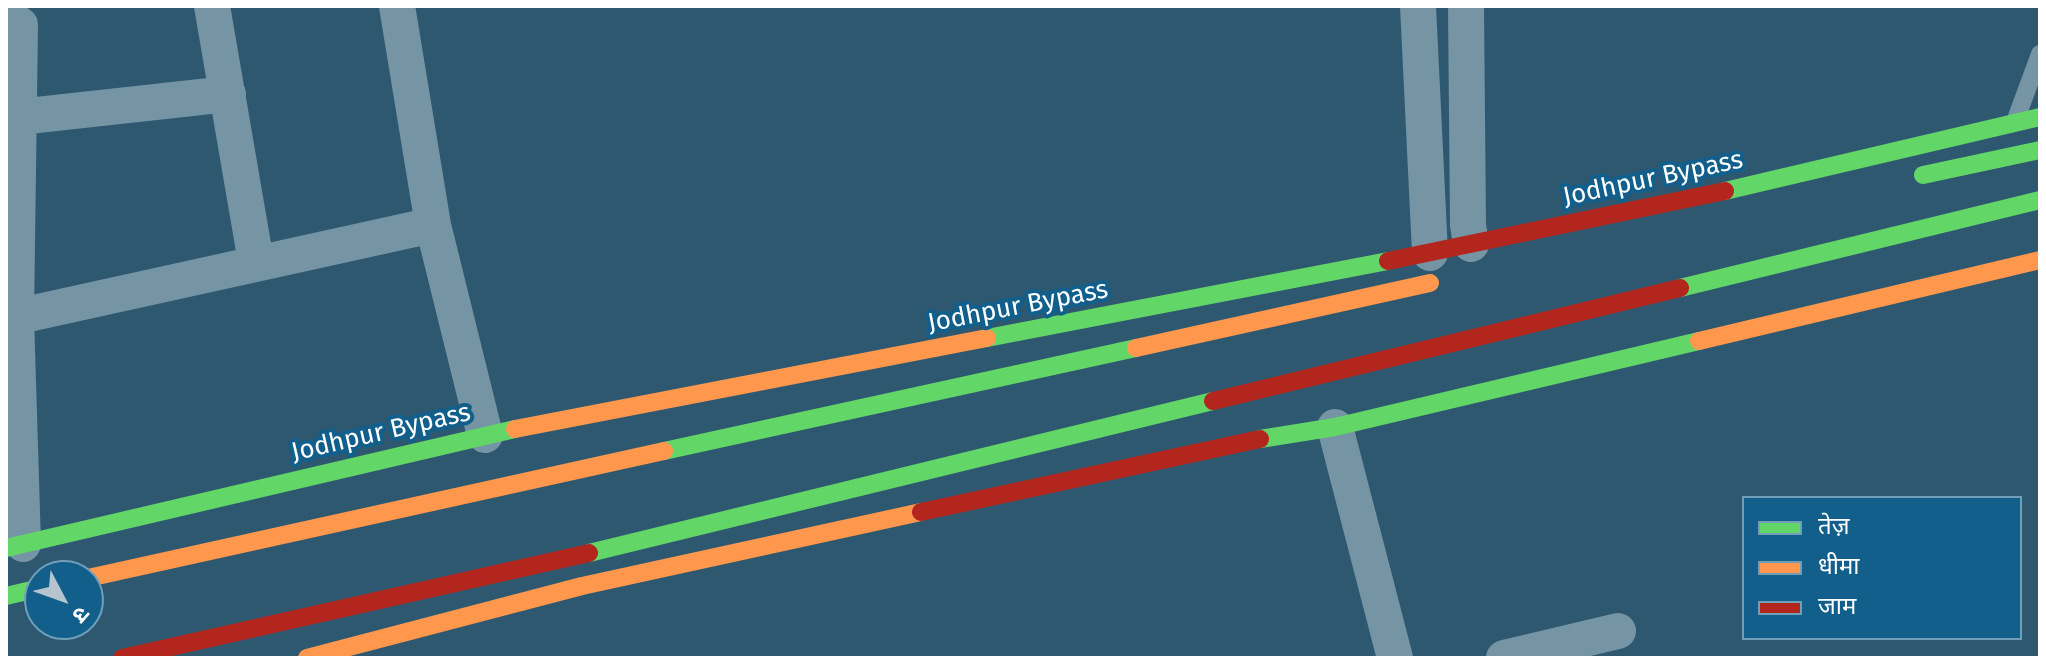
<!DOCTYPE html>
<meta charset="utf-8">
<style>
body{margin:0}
#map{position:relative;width:2046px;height:664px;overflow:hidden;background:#2e5870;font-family:"Fira Sans","Noto Sans Devanagari",sans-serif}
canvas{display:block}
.frame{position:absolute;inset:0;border:8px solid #fff;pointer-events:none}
.legend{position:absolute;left:1742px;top:496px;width:280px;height:144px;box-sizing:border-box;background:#125f8c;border:2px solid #719fba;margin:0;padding:10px 14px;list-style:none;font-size:24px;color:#fff}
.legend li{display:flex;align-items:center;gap:16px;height:40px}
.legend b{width:40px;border:2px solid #719fba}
.north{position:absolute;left:24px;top:560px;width:80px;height:80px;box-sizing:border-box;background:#125f8c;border:2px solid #719fba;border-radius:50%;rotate:131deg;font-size:22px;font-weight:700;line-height:32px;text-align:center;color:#fff}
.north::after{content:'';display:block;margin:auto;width:28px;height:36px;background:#b6c5cd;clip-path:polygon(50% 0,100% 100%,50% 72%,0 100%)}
</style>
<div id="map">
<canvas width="2046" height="664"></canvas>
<div class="frame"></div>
<ul class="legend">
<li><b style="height:10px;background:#63d668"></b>तेज़</li>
<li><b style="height:10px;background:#ff974d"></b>धीमा</li>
<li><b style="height:10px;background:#b3261e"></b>जाम</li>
</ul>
<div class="north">उ</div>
</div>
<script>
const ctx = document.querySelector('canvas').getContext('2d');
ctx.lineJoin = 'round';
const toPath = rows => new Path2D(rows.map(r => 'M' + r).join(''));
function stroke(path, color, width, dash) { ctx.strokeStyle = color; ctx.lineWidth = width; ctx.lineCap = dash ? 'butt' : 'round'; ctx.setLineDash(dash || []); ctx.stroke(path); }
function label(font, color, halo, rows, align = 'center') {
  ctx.font = font + ' "Fira Sans",sans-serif'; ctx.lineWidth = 8; ctx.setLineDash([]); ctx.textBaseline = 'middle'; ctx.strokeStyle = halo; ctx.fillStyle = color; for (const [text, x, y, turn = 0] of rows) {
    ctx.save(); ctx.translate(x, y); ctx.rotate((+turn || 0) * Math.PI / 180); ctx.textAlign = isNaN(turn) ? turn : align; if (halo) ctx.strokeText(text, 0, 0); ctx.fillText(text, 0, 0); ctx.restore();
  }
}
const lane = toPath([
 [2016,119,2040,54]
]);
const street = toPath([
 [212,6,256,262],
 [397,6,433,225,485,435],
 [1418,6,1430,253],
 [1466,6,1468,225,1471,244],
 [6,15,20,25,16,316,23,544],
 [19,117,228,94],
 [6,319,433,225],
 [1335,427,1395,658],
 [1504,658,1618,631]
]);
const fast = toPath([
 [1923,175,2040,150],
 [1725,191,2040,117],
 [1680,288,2040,200],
 [987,338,1388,261],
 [1260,439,1335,427,1699,341],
 [664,451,1136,348],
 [6,548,515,429],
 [589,553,1213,401],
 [6,596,40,588]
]);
const slow = toPath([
 [1699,341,2040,260],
 [1136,348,1430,283],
 [515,429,987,338],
 [88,578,664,451],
 [307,658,582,586,921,512]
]);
const jam = toPath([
 [1388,261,1725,191],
 [1213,401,1680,288],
 [921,512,1260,439],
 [122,658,589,553]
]);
const streetNames = [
 ["Jodhpur Bypass",1653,179,-12],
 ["Jodhpur Bypass",1018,307,-11],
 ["Jodhpur Bypass",381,433,-13]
];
stroke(lane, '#7594a4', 18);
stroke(street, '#7594a4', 36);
stroke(fast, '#63d668', 18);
stroke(slow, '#ff974d', 18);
stroke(jam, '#b3261e', 18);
label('26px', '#fff', '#125f8c', streetNames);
</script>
